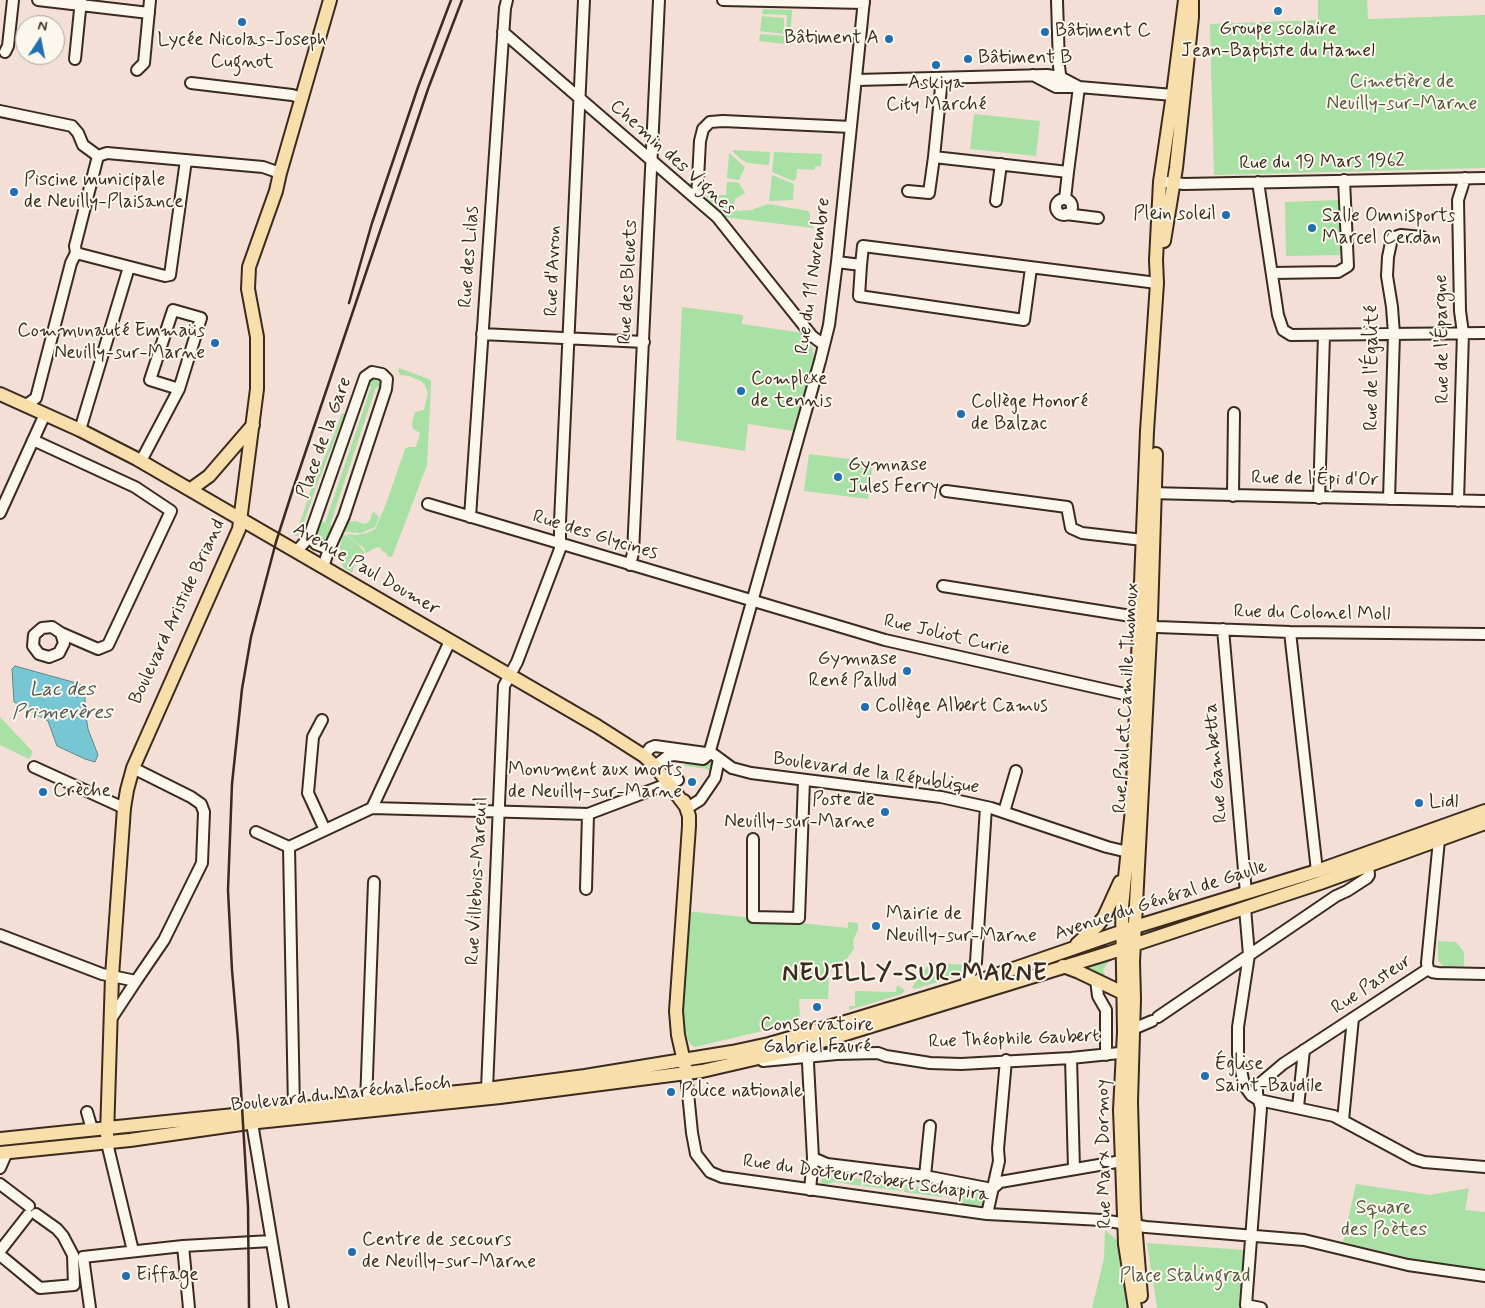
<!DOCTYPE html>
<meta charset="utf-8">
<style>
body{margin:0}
#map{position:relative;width:1485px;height:1308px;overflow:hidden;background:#f3dfd6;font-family:Mynerve,sans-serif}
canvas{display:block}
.north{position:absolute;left:15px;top:15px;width:50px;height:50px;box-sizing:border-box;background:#fbf7ec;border:1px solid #aea59a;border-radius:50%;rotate:11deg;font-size:14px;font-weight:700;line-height:20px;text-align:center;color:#3b2a1e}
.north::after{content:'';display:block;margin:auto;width:18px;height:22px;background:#1f6fb2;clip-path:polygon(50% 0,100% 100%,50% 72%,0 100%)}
</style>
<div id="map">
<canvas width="1485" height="1308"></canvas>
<div class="north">N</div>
</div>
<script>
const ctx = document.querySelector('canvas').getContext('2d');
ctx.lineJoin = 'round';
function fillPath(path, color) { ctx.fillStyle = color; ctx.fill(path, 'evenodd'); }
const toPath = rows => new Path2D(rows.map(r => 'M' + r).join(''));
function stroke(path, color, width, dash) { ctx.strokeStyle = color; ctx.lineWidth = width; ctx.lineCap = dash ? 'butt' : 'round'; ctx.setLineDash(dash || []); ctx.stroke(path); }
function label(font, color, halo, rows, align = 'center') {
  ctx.font = font + ' Mynerve,sans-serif'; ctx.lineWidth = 4; ctx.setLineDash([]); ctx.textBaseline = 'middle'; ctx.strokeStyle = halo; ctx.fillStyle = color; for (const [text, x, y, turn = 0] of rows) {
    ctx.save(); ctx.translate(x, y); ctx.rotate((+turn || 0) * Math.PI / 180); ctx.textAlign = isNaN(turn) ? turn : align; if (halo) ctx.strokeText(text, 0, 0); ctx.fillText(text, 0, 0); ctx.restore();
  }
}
const green = toPath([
 [1318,0,1367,0,1368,19,1485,15,1485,168,1214,175,1210,24,1318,20],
 [763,9,792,10,790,42,793,45,759,41,760,34,786,36,787,15,762,14],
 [762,16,784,18,784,34,760,31],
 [974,114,1040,121,1036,156,970,149],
 [734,150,770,152,769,165,748,163,742,160,732,151],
 [774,152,822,154,821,166,815,167,814,170,797,169,796,179,793,181,772,172],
 [729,153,745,167,739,180,727,178],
 [772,175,794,184,793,200,769,201],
 [727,182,738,182,745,193,735,199,734,207,738,211,751,210,768,204,808,211,810,214,810,222,813,222,813,228,724,217,708,201,706,195,726,195],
 [1339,200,1340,255,1286,256,1285,202],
 [682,307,743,315,742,324,803,333,812,347,814,357,794,431,748,424,745,451,676,440],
 [399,368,431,380,431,384,427,465,392,557,387,556,387,553,381,551,381,548,377,547,366,553,364,548,346,534,356,535,367,533,375,529,386,504,405,449,408,447,416,447,420,433,413,429,412,424,415,412,424,410,428,394,425,385,421,381,409,376,399,375,400,373,398,372],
 [373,378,382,382,383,392,376,387,330,525,336,531,329,540,321,541,317,538,315,534,319,518,325,523,371,387,365,382,369,379],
 [342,413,345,414,338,432,318,482,300,533,298,536,295,536,293,534,296,534,316,475,329,447],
 [809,454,873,462,868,499,804,491],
 [373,511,379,517,375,527,361,533,344,532,347,522,355,521,364,524,368,523,370,520],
 [343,535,346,535,358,544,365,553,358,556,352,573,343,567,340,557,340,547],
 [0,717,33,752,29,759,0,745],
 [710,758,714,758,712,773,707,769,685,766,685,760],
 [686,911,848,928,848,922,858,923,858,930,853,940,854,949,843,964,837,963,829,975,828,999,799,999,800,1019,783,1026,695,1047,690,1044,682,1026],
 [1438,941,1456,942,1464,952,1464,966,1443,966,1438,961],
 [1107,958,1108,963,1103,970,1106,979,1079,967],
 [930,963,968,965,961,975,915,989,912,987],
 [897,985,905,990,902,994,849,1010,849,1006,855,1006,855,991,896,992],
 [825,1168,828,1175,862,1179,861,1186,835,1182,823,1185,821,1183,822,1171],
 [864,1179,903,1184,902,1191,863,1186],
 [1356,1184,1430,1195,1469,1188,1465,1210,1485,1212,1485,1271,1409,1258,1343,1242],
 [905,1185,943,1190,942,1197,904,1192],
 [973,1190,982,1194,984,1199,982,1205,964,1205,961,1198,944,1197,945,1191,961,1195],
 [1105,1230,1118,1241,1130,1308,1092,1308,1104,1258],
 [1147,1243,1244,1250,1241,1308,1157,1308]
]);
const water = toPath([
 [15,666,80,684,85,698,85,709,88,729,98,755,95,762,85,759,57,746,48,721,14,702,12,669,15,666]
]);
const minor = toPath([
 [38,0,149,13],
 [723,0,864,3],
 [1057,0,1059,66,1061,82],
 [503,32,717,217,812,336,824,345],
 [5,52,8,46,13,0],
 [75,59,81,0],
 [137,70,144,63,150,0],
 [942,78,934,157,1068,172,1079,87,1173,95],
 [857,80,1047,75,1060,77,1079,87,1056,87,1033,75],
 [191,83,292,95,302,98],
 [0,111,72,126,78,133,83,145,98,156],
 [98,156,107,153,263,167,280,173],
 [1166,182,1184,184,1485,178],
 [1258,182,1278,315,1283,330,1291,335,1485,333],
 [908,191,929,193,934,157],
 [697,198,700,141,703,129,710,122,723,121,851,127],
 '1056 207a8 8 0 1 1 16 0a8 8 0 1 1-16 0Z',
 [1065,199,1068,172],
 [996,201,1001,164],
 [1066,214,1098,218],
 [76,253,165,276,170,275,186,160],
 [837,262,861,265,863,246,1157,283],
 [861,265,859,296,1024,320,1031,268],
 [1272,273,1338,272,1348,266,1344,180],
 [482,334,644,342],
 [26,405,36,398,71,263,76,253,75,246,98,156],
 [80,430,129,267],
 [33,440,135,487,171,511,108,645,98,649,61,633,52,627,42,628,34,635,33,646,39,654,49,657,59,653,64,643,61,633],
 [141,461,179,389,201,318,173,310,150,380,179,389],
 [946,491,1067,507,1071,528,1082,533,1143,540],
 [1149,493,1485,501],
 [1233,496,1234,413],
 [1319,498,1324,335],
 [1389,499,1394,334,1392,307,1387,276,1388,257,1392,238,1401,235,1422,237],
 [1458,501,1463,333,1460,311,1458,200,1465,178],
 [428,504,885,640,1129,695,1143,696],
 [0,513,45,414],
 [470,517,505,8,507,0],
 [309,537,316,544,329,549],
 [297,551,309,537,365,377,372,372,382,374,387,379,386,389,344,516,329,549,323,567],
 [630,565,633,553,659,0],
 [943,586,1131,616,1157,627,1290,632,1485,634],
 [1223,629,1246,893],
 [1290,632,1317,871],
 [322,720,313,737,308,793,325,830],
 [644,756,650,748,655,746,713,754,732,768,751,773,941,797,991,808,1107,847,1128,852],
 [655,766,668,756,674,755,703,759,709,754,820,361,829,325,837,262,864,0],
 [34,767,124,808],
 [372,808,450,641],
 [687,808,700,800,715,778,719,759],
 [1004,812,1016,771],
 [256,832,289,847],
 [753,839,753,917,799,918,804,780],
 [586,889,588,814],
 [1245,908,1249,955,1238,1027,1238,1054,1244,1085,1251,1095,1259,1100,1334,1116,1414,1159,1424,1162,1485,1167],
 [0,935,102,974,136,981,164,940,202,863,204,812,201,804,191,797,133,768],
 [1428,969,1427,963,1439,840,1438,833],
 [1428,969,1432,972,1438,973,1485,974],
 [1096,980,1098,996,1106,1010,1106,1055],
 [964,986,976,962,986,807],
 [1158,1017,1336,896,1347,891,1367,878,1369,875,1368,866],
 [111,1019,136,981],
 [1133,1029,1152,1021],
 [810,1052,808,1063,813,1158,810,1190],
 [1071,1058,1074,1169],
 [763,1061,837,1054,878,1053,886,1056,930,1063,961,1064,1071,1058,1129,1052],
 [686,1073,692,1133,696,1154,710,1172,722,1177,987,1214,1102,1220,1146,1227,1304,1240,1408,1265,1485,1276],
 [487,1089,504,686,517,662,560,549,560,522,584,0],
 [366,1103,374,882],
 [1298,1107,1304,1050],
 [294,1109,289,847,372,808,588,814,678,780],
 [87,1112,92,1129],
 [1343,1120,1353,1018],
 [252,1123,283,1308],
 [107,1143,133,1251],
 [813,1158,827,1164,925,1176,992,1189],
 [0,1168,7,1152],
 [925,1176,930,1126],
 [0,1184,29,1206],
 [992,1189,1000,1182,1122,1161],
 [987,1214,999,1161,998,1149,1006,1060],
 [183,1246,189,1308],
 [0,1251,28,1215],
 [0,1255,40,1288,74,1285,73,1255,63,1236,57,1229,36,1214],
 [90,1308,83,1257,183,1246,271,1241],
 [1261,1308,1246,1305,1261,1108,1257,1094,1257,1086,1283,1064,1428,969]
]);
const major = toPath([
 [1164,241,1176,168,1192,17,1192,0],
 [0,394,80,430,137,459,597,726,644,756,655,766,687,808],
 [191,489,209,476,253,425],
 [684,801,689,816,689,826,676,1011,678,1035,685,1066],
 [1077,944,1097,926,1104,917,1120,882],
 [1063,966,1079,972,1123,993],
 [107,1135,112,976,124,808,127,790,133,768,239,529,257,389,257,337,248,289,249,267,276,191,280,173,330,0],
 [0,1139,487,1089,585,1076,732,1052,769,1044,849,1021,964,986,1135,927,1317,871,1485,811],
 [0,1153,130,1140,248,1123,500,1097,702,1071,793,1050,1109,953,1320,883,1485,823],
 [1141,1296,1134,1211,1131,1102,1134,999,1133,962,1151,616,1156,454],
 [1135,1308,1125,1244,1122,1161,1120,1110,1124,1032,1122,907,1132,809,1147,431,1157,283,1156,260,1160,182,1173,94,1185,0]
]);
const rail = toPath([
 [349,303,372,223,418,87,451,0],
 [249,1308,248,1207,238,1040,232,970,228,890,232,784,242,689,251,637,276,542,293,489,428,89,462,0]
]);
const markers = [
 [1278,11,5,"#1f6fb2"],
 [242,22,5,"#1f6fb2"],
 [1045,32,5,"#1f6fb2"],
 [889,39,5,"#1f6fb2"],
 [968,59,5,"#1f6fb2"],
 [936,65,5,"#1f6fb2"],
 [14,192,5,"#1f6fb2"],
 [1226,215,5,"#1f6fb2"],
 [1312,228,5,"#1f6fb2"],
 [215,343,5,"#1f6fb2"],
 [741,391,5,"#1f6fb2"],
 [961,414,5,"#1f6fb2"],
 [838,477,5,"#1f6fb2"],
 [907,671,5,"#1f6fb2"],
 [865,707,5,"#1f6fb2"],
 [692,782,5,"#1f6fb2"],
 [43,792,5,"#1f6fb2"],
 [1419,803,5,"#1f6fb2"],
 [885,812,5,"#1f6fb2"],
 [876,926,5,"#1f6fb2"],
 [817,1007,5,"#1f6fb2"],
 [1205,1076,5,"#1f6fb2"],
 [671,1092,5,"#1f6fb2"],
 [352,1252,5,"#1f6fb2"],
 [126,1276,5,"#1f6fb2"]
];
const poiNames = [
 ["Groupe scolaire",1278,30,"center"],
 ["Jean-Baptiste du Hamel",1278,52,"center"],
 ["Bâtiment C",1055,32],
 ["Bâtiment A",879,39,"right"],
 ["Lycée Nicolas-Joseph",242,41,"center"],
 ["Cugnot",242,63,"center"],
 ["Bâtiment B",978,59],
 ["Askiya",936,84,"center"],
 ["City Marché",936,106,"center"],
 ["Piscine municipale",24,181],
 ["de Neuilly-Plaisance",24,203],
 ["Plein soleil",1216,215,"right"],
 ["Salle Omnisports",1322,217],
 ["Marcel Cerdan",1322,239],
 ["Communauté Emmaüs",205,332,"right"],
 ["Neuilly-sur-Marne",205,354,"right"],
 ["Complexe",751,380],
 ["de tennis",751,402],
 ["Collège Honoré",971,403],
 ["de Balzac",971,425],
 ["Gymnase",848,466],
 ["Jules Ferry",848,488],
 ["Gymnase",897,660,"right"],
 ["René Pallud",897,682,"right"],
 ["Collège Albert Camus",875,707],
 ["Monument aux morts",682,771,"right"],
 ["de Neuilly-sur-Marne",682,793,"right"],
 ["Crèche",53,792],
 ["Poste de",875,801,"right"],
 ["Neuilly-sur-Marne",875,823,"right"],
 ["Lidl",1429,803],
 ["Mairie de",886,915],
 ["Neuilly-sur-Marne",886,937],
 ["Conservatoire",817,1026,"center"],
 ["Gabriel Fauré",817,1048,"center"],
 ["Église",1215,1065],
 ["Saint-Baudile",1215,1087],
 ["Police nationale",681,1092],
 ["Centre de secours",362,1241],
 ["de Neuilly-sur-Marne",362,1263],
 ["Eiffage",136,1276]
];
const parkNames = [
 ["Cimetière de",1402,83],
 ["Neuilly-sur-Marne",1402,105],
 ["Square",1384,1209],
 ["des Poètes",1384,1231],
 ["Place Stalingrad",1185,1277]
];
const streetNames = [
 ["Chemin des Vignes",672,158,42],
 ["Rue du 19 Mars 1962",1322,163,-1],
 ["Rue des Lilas",470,257,-86],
 ["Rue d'Avron",554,271,-88],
 ["Rue du 11 Novembre",814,276,-82],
 ["Rue des Bleuets",629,282,-87],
 ["Rue de l'Épargne",1443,339,-91],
 ["Rue de l'Égalité",1373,368,-90],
 ["Place de la Gare",325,438,-70],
 ["Rue de l'Épi d'Or",1315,480,1],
 ["Rue des Glycines",595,536,17],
 ["Avenue Paul Doumer",366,570,30],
 ["Boulevard Aristide Briand",178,612,-65],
 ["Rue du Colonel Moll",1312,614,1],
 ["Rue Joliot Curie",947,636,13],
 ["Rue Paul et Camille Thomoux",1127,698,-87],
 ["Rue Gambetta",1217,763,-95],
 ["Boulevard de la République",876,774,8],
 ["Rue Villebois-Mareuil",478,881,-87],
 ["Avenue du Général de Gaulle",1161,901,-18],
 ["Rue Pasteur",1372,985,-34],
 ["Rue Théophile Gaubert",1014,1040,-2],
 ["Boulevard du Maréchal Foch",341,1095,-6],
 ["Rue Marx Dormoy",1105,1154,-91],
 ["Rue du Docteur Robert Schapira",866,1179,8]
];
const waterNames = [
 ["Lac des",62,691],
 ["Primevères",62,714]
];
const districtNames = [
 ["NEUILLY-SUR-MARNE",915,975]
];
fillPath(green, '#a8e0a5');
fillPath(water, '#77c6d3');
stroke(water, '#5f888b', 1);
stroke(minor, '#3b2a1e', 14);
stroke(major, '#3b2a1e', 16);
stroke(minor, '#fbf7ec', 10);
stroke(major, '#f8deab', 12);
stroke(rail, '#3b2a1e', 2.5);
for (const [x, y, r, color] of markers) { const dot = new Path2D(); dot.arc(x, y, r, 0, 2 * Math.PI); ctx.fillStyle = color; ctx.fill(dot); stroke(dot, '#fbf7ec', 2); }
label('19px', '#3b2a1e', '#fbf7ec', poiNames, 'left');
label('19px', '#565840', '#fbf7ec', parkNames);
label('19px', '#3b2a1e', '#fbf7ec', streetNames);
label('italic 20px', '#4d5954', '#fbf7ec', waterNames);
ctx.letterSpacing = '1px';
label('bold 24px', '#3b2a1e', '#fbf7ec', districtNames);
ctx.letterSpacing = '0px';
</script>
